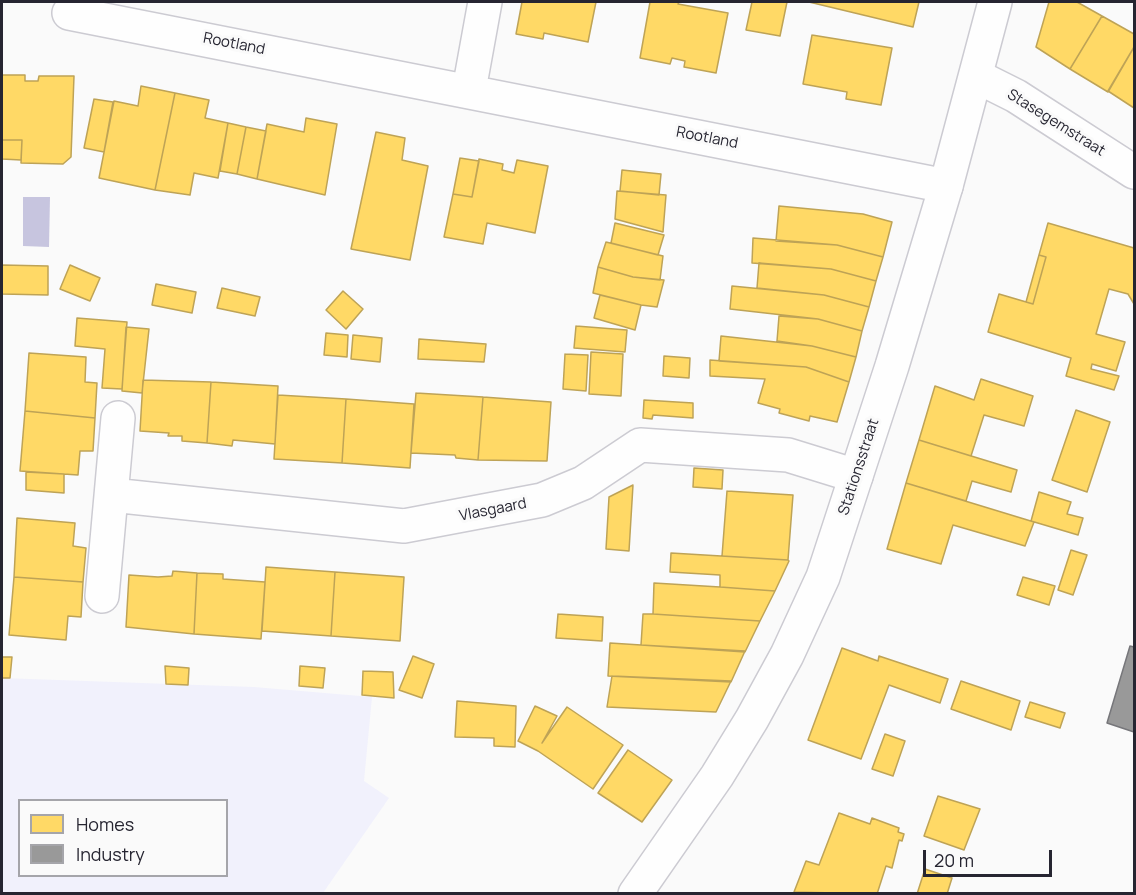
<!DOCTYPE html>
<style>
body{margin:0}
#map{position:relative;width:1136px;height:895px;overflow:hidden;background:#fafafa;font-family:Manrope,sans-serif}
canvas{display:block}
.frame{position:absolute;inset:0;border:3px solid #262531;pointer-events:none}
.legend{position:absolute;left:18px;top:799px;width:210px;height:78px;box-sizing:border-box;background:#fafafa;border:2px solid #a5a5aa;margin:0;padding:8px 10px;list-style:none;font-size:18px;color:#262531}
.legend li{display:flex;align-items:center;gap:12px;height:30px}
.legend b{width:30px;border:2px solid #a5a5aa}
.scale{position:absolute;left:923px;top:850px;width:129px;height:27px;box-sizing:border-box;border:3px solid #262531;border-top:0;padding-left:8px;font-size:18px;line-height:21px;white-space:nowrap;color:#262531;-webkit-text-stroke:4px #fafafa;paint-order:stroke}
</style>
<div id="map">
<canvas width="1136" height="895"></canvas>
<div class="frame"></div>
<ul class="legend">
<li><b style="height:16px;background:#ffd966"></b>Homes</li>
<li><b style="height:16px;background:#999"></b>Industry</li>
</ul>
<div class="scale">20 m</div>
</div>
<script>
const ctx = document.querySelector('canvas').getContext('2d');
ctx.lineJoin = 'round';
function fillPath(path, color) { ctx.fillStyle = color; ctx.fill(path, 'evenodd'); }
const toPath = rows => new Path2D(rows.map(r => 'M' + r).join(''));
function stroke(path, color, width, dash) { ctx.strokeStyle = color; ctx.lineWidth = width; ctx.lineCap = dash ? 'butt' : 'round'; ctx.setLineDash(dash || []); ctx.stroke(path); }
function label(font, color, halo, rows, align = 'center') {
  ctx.font = font + ' Manrope,sans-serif'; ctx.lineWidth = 6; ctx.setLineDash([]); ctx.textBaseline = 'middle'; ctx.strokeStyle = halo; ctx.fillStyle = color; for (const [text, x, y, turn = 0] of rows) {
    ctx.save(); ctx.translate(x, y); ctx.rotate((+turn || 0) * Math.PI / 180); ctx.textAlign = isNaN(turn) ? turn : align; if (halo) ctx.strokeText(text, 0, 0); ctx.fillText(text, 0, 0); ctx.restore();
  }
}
const green = toPath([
 [2,678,254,687,372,697,364,781,389,798,323,893,2,893],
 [226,800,226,876,20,876,20,800]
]);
const water = toPath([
 [23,197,50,197,49,247,23,246]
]);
const homes = toPath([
 [522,2,596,2,588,42,544,33,543,39,516,34,522,2],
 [650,2,679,2,678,4,728,13,716,73,684,67,685,61,672,58,670,64,640,58,650,2],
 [752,2,787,2,780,36,746,30,752,2],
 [809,2,919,2,913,27,809,2],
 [1049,2,1077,2,1102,16,1070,69,1036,47,1049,2],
 [1102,16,1134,34,1134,47,1108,92,1070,69,1102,16],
 [812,35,892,48,881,105,846,99,847,92,803,84,812,35],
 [1134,47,1134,108,1108,91,1134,47],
 [2,75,25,75,25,81,38,81,39,76,74,76,71,157,63,164,21,163,22,140,2,140,2,75],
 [141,86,175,93,155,190,99,178,114,101,138,106,141,86],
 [175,93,209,100,205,118,228,123,218,178,194,173,190,195,155,190,175,93],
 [94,99,113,102,104,152,84,148,94,99],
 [306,118,337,124,325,195,257,179,267,124,304,132,306,118],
 [228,123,246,127,237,174,220,171,228,123],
 [246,127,266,131,257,179,237,174,246,127],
 [376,132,405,138,402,160,428,166,410,260,351,249,376,132],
 [2,140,22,140,21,160,2,159,2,140],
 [460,158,479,161,472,197,453,194,460,158],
 [479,159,503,164,502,170,514,173,517,160,548,166,535,233,487,223,483,244,444,237,453,194,472,197,479,159],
 [622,170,661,174,659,195,620,191,622,170],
 [617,191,666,195,663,232,615,219,617,191],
 [779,206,863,214,892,222,883,257,837,245,776,241,779,206],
 [615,223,664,235,658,255,611,243,615,223],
 [1048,223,1134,248,1134,304,1128,294,1109,289,1096,334,1125,342,1116,371,1092,364,1091,369,1119,376,1114,390,1066,376,1071,358,988,332,999,294,1033,304,1046,257,1039,255,1048,223],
 [753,238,837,245,883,257,876,281,831,269,752,263,753,238],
 [606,242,663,256,660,280,633,277,598,267,606,242],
 [1039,255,1046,257,1033,304,1026,302,1039,255],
 [759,263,831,269,876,281,869,307,824,295,757,288,759,263],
 [2,265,48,266,48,295,2,294,2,265],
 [70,265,100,278,90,301,60,289,70,265],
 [598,267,633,277,664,280,657,307,641,305,593,293,598,267],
 [156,284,196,292,192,313,152,305,156,284],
 [732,286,824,295,869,307,862,331,818,319,730,309,732,286],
 [222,288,260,297,255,316,217,308,222,288],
 [343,291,363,309,346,329,326,310,343,291],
 [600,295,641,305,635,330,594,318,600,295],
 [779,316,818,319,862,331,856,357,812,346,777,341,779,316],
 [77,318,127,322,122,389,102,388,105,349,75,346,77,318],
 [576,326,627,330,625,352,574,348,576,326],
 [126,327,149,329,142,393,122,391,126,327],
 [326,333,348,335,347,357,324,355,326,333],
 [353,335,382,338,380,362,351,359,353,335],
 [721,336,812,346,856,357,849,382,806,367,719,361,721,336],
 [419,339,486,344,484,362,418,359,419,339],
 [591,352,623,354,621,396,589,394,591,352],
 [29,353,86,357,85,382,97,383,95,418,25,411,29,353],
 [565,354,588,355,586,391,563,389,565,354],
 [664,356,690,358,689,378,663,376,664,356],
 [710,360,806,367,849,382,837,422,810,416,809,421,779,413,780,409,758,403,765,379,710,376,710,360],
 [981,379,1033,396,1024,426,984,415,971,456,919,440,935,386,974,400,981,379],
 [143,380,211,382,207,443,182,441,182,436,168,436,169,433,140,431,143,380],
 [211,382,278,386,275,444,233,440,232,446,207,443,211,382],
 [416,393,483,397,478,460,456,458,455,455,411,453,416,393],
 [278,395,346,399,342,463,274,459,278,395],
 [483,397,551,402,547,461,478,460,483,397],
 [346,399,414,404,410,468,342,463,346,399],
 [644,400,693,403,693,418,653,415,652,419,643,418,644,400],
 [1076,410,1110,422,1087,492,1052,480,1076,410],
 [25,411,95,418,93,451,80,451,78,475,20,471,25,411],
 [919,440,1017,470,1011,492,972,481,966,501,906,483,919,440],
 [694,468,723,470,722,489,693,487,694,468],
 [26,472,64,474,64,493,26,490,26,472],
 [906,483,1034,522,1025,546,953,525,941,564,887,549,906,483],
 [633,485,629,551,606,549,609,497,633,485],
 [727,491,793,495,788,560,722,556,727,491],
 [1039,492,1071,502,1067,514,1083,518,1078,535,1031,521,1039,492],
 [17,518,75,523,73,546,86,548,83,582,14,577,17,518],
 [1071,550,1087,555,1073,595,1058,590,1071,550],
 [671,553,788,560,789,561,775,591,720,587,720,575,670,572,671,553],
 [266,567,335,572,331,636,262,631,266,567],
 [173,571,197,573,194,634,126,627,129,575,158,577,172,576,173,571],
 [335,572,404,577,400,641,331,636,335,572],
 [197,573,223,574,223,579,265,582,261,639,194,634,197,573],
 [14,577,83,582,81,617,68,616,66,640,9,635,14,577],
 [1023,577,1055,586,1049,605,1017,595,1023,577],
 [654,583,720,587,775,591,760,621,653,614,654,583],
 [558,614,603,617,602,641,556,638,558,614],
 [643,614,653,614,760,621,745,652,641,645,643,614],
 [610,643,641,645,745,651,731,682,608,676,610,643],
 [842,648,878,661,879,656,948,679,940,703,889,685,861,759,808,740,842,648],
 [413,656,434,664,422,698,399,690,413,656],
 [2,657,12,657,10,678,2,678,2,657],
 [165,666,189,668,188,685,166,684,165,666],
 [300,666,325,668,323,688,299,686,300,666],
 [363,671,393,672,394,698,362,695,363,671],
 [612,676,731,681,716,712,607,707,612,676],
 [961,681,1020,701,1011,730,951,709,961,681],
 [457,701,516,706,515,747,494,746,494,738,455,737,457,701],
 [1030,702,1065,713,1060,728,1025,717,1030,702],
 [535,706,557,716,542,743,567,707,623,745,593,789,538,751,518,741,535,706],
 [885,734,905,741,893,776,872,769,885,734],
 [628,750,672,780,642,822,598,793,628,750],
 [938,796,980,809,964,850,924,836,938,796],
 [839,813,870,824,872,818,899,828,898,832,904,834,902,841,899,840,892,868,886,866,877,894,794,892,806,861,819,865,839,813],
 [925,869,952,878,947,894,917,894,925,869]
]);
const industry = toPath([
 [1130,646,1134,647,1134,732,1107,723,1130,646]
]);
const minor = toPath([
 [69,13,946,186],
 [469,90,485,2],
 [112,495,404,526,542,500,583,483,640,445,788,455,856,476],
 [102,596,118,418]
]);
const tertiary = toPath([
 [976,76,1016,96,1134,172],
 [635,894,717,776,752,719,787,655,823,577,892,366,946,186,995,2]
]);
const streetNames = [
 ["Rootland",234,44,11],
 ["Stasegemstraat",1056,123,32],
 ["Rootland",707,138,11],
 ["Stationsstraat",859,467,-72],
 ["Vlasgaard",493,510,-11]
];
fillPath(green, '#f1f1fc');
fillPath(water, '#c7c5df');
fillPath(homes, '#ffd966');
stroke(homes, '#bea356', 1.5);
fillPath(industry, '#999');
stroke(industry, '#76767a', 1.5);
stroke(minor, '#cccbd2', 36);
stroke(tertiary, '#cccbd2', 36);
stroke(minor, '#fefefe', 33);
stroke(tertiary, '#fefefe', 33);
label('15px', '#262531', '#fafafa', streetNames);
</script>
